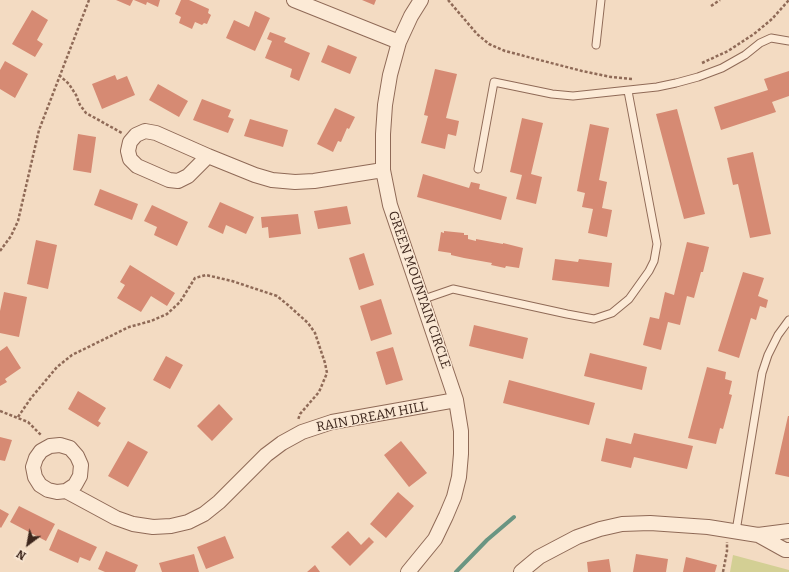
<!DOCTYPE html>
<style>
body{margin:0}
#map{position:relative;width:789px;height:572px;overflow:hidden;background:#f3dbc2;font-family:Bitter,serif}
canvas{display:block}
.north{position:absolute;left:8px;top:524px;width:40px;height:40px;-webkit-text-stroke:3px #f9e7d3;paint-order:stroke;rotate:212deg;font-size:11px;font-weight:700;line-height:16px;text-align:center;color:#3d261c}
.north::after{content:'';display:block;margin:auto;width:14px;height:18px;background:#3d261c;clip-path:polygon(50% 0,100% 100%,50% 72%,0 100%)}
</style>
<div id="map">
<canvas width="789" height="572"></canvas>
<div class="north">N</div>
</div>
<script>
const ctx = document.querySelector('canvas').getContext('2d');
ctx.lineJoin = 'round';
function fillPath(path, color) { ctx.fillStyle = color; ctx.fill(path, 'evenodd'); }
const toPath = rows => new Path2D(rows.map(r => 'M' + r).join(''));
function stroke(path, color, width, dash) { ctx.strokeStyle = color; ctx.lineWidth = width; ctx.lineCap = dash ? 'butt' : 'round'; ctx.setLineDash(dash || []); ctx.stroke(path); }
function label(font, color, halo, rows, align = 'center') {
  ctx.font = font + ' Bitter,serif'; ctx.lineWidth = 3; ctx.setLineDash([]); ctx.textBaseline = 'middle'; ctx.strokeStyle = halo; ctx.fillStyle = color; for (const [text, x, y, turn = 0] of rows) {
    ctx.save(); ctx.translate(x, y); ctx.rotate((+turn || 0) * Math.PI / 180); ctx.textAlign = isNaN(turn) ? turn : align; if (halo) ctx.strokeText(text, 0, 0); ctx.fillText(text, 0, 0); ctx.restore();
  }
}
const green = toPath([
 [733,555,789,570,789,572,730,572]
]);
const stream = toPath([
 [456,572,487,540,514,517]
]);
const building = toPath([
 [116,0,133,0,130,6],
 [134,0,160,0,158,7,147,2,146,5],
 [181,0,189,0,209,9,208,13,211,15,207,24,204,23,202,25,195,22,192,29,179,23,181,17,175,14],
 [362,0,376,0,374,5],
 [32,10,48,20,37,40,43,44,35,57,12,44],
 [255,11,270,18,255,51,226,38,234,20,249,27],
 [270,32,286,38,284,42,310,53,299,81,290,77,292,69,265,58,272,41,267,39],
 [328,45,357,57,350,74,321,62],
 [5,61,28,74,15,98,0,89,0,70],
 [435,69,457,74,446,118,459,121,456,136,448,134,445,149,421,143,428,116,424,115],
 [789,71,789,96,772,102,776,112,721,130,714,107,768,90,764,79],
 [115,75,117,80,127,76,135,95,102,109,92,84],
 [158,84,188,101,179,117,149,100],
 [202,99,231,110,228,117,234,119,228,133,193,120],
 [335,108,355,117,349,129,347,128,341,142,338,141,333,152,317,144],
 [677,109,705,214,684,219,656,114],
 [522,118,543,123,531,174,542,177,536,204,516,199,522,175,510,172],
 [250,119,288,130,283,147,244,136],
 [590,124,609,128,599,180,607,182,602,208,612,210,607,237,588,233,593,209,582,207,585,193,577,191],
 [78,134,96,137,91,173,73,170],
 [753,152,771,234,750,238,738,184,733,185,727,158],
 [423,174,469,188,471,182,480,184,479,189,507,197,501,220,417,197],
 [100,189,138,204,132,220,94,205],
 [220,202,254,217,246,234,226,225,223,234,208,227],
 [152,205,188,222,177,246,154,235,157,227,144,221],
 [347,206,351,224,318,229,314,211],
 [298,214,301,234,269,238,268,227,262,228,261,217],
 [444,231,464,233,464,235,468,235,468,239,476,241,476,239,503,244,503,243,523,248,519,268,506,266,505,268,491,265,492,263,464,258,451,255,451,253,438,251,441,232,444,233],
 [36,240,57,245,48,289,27,284],
 [687,242,709,247,703,272,701,272,694,298,687,296,680,325,668,322,661,350,643,345,650,317,659,319,665,292,674,295],
 [364,253,374,285,359,290,349,258],
 [555,259,578,262,579,259,612,263,609,287,552,280],
 [130,265,175,293,167,306,151,296,141,312,117,298,125,285,120,282],
 [743,272,764,278,758,296,768,300,766,308,760,306,756,320,751,318,739,358,718,351],
 [4,292,27,297,19,337,0,333,0,311],
 [381,299,392,334,371,341,360,306],
 [474,325,528,338,523,359,469,346],
 [7,346,21,368,5,379,7,382,0,386,0,351],
 [393,347,403,380,386,385,376,352],
 [590,353,647,367,642,390,584,376],
 [166,356,183,365,170,389,153,380],
 [707,367,726,372,725,379,732,381,729,394,732,395,723,429,720,428,716,444,688,438],
 [509,380,595,403,589,425,503,403],
 [78,391,106,408,98,421,101,423,98,427,68,409],
 [219,404,233,419,212,441,197,426],
 [788,416,789,416,789,477,775,474],
 [634,433,693,446,687,469,634,457,631,468,601,461,606,438,631,444],
 [0,437,12,440,5,461,0,460],
 [128,441,148,452,128,487,108,476],
 [401,441,427,473,409,487,384,455],
 [398,492,414,506,386,538,370,524],
 [19,506,55,524,46,541,10,522],
 [0,509,9,514,1,528,0,527],
 [58,529,97,547,90,561,80,557,78,563,49,550],
 [348,531,361,545,369,537,374,542,350,566,331,547],
 [225,536,234,558,206,569,197,547],
 [106,551,138,565,135,572,105,572,98,569],
 [194,554,199,572,162,572,159,563],
 [636,554,668,559,666,572,633,572],
 [686,557,717,565,715,572,683,572],
 [609,559,611,572,588,572,587,562],
 [315,565,320,572,307,572]
]);
const path = toPath([
 [448,0,477,34,489,44,505,51,582,71,611,77,633,79],
 [711,6,720,0],
 [702,63,728,51,754,34,772,19,789,0],
 [59,75,69,84,76,95,80,105,86,113,122,133],
 [0,251,11,236,18,221,39,130,89,0],
 [0,411,28,422,42,436],
 [18,417,31,398,57,367,72,355,129,327,151,321,167,314,180,302,195,278,206,275,232,281,277,296,288,305,308,323,315,333,325,363,327,373,319,392,300,414,298,420],
 [723,572,727,551,727,542]
]);
const service = toPath([
 [596,45,601,0],
 [478,169,494,82,552,94,573,96,657,87,676,83,698,77,722,68,745,55,760,43,771,38,789,41],
 [421,300,453,289,567,314,594,319,612,313,629,299,649,271,654,261,657,244,628,91],
 [736,531,762,373,768,355,778,335,789,320]
]);
const minor = toPath([
 [294,0,399,42],
 [208,156,156,133,145,131,136,135,130,142,128,151,130,159,137,166,169,180,178,181,188,176,208,156,255,175,272,180,295,182,314,181,383,170],
 [66,491,75,485,80,476,81,465,77,456,70,448,60,445,50,446,41,451,36,458,33,467,35,477,40,485,48,490,57,492,66,491,116,518,133,524,153,527,171,526,188,522,204,514,219,502,266,455,282,443,302,432,332,422,456,400],
 [789,531,758,535,785,550,789,550],
 [408,572,435,539,446,516,454,497,459,477,461,454,461,431,456,400,390,205,383,170,383,134,385,105,390,75,399,42,411,16,421,0],
 [521,572,539,557,577,537,600,529,622,524,650,523,708,527,758,535]
]);
const streetNames = [
 ["GREEN MOUNTAIN CIRCLE",419,290,71],
 ["RAIN DREAM HILL",372,417,-11]
];
fillPath(green, '#d3cf94');
stroke(stream, '#6a9582', 4);
fillPath(building, '#d68a73');
stroke(service, '#8f6a57', 9);
stroke(minor, '#8f6a57', 16);
stroke(path, '#8f6a57', 2.5, [3, 2]);
stroke(service, '#fcead6', 7);
stroke(minor, '#fcead6', 14);
label('13px', '#3d261c', '#f9e7d3', streetNames);
</script>
